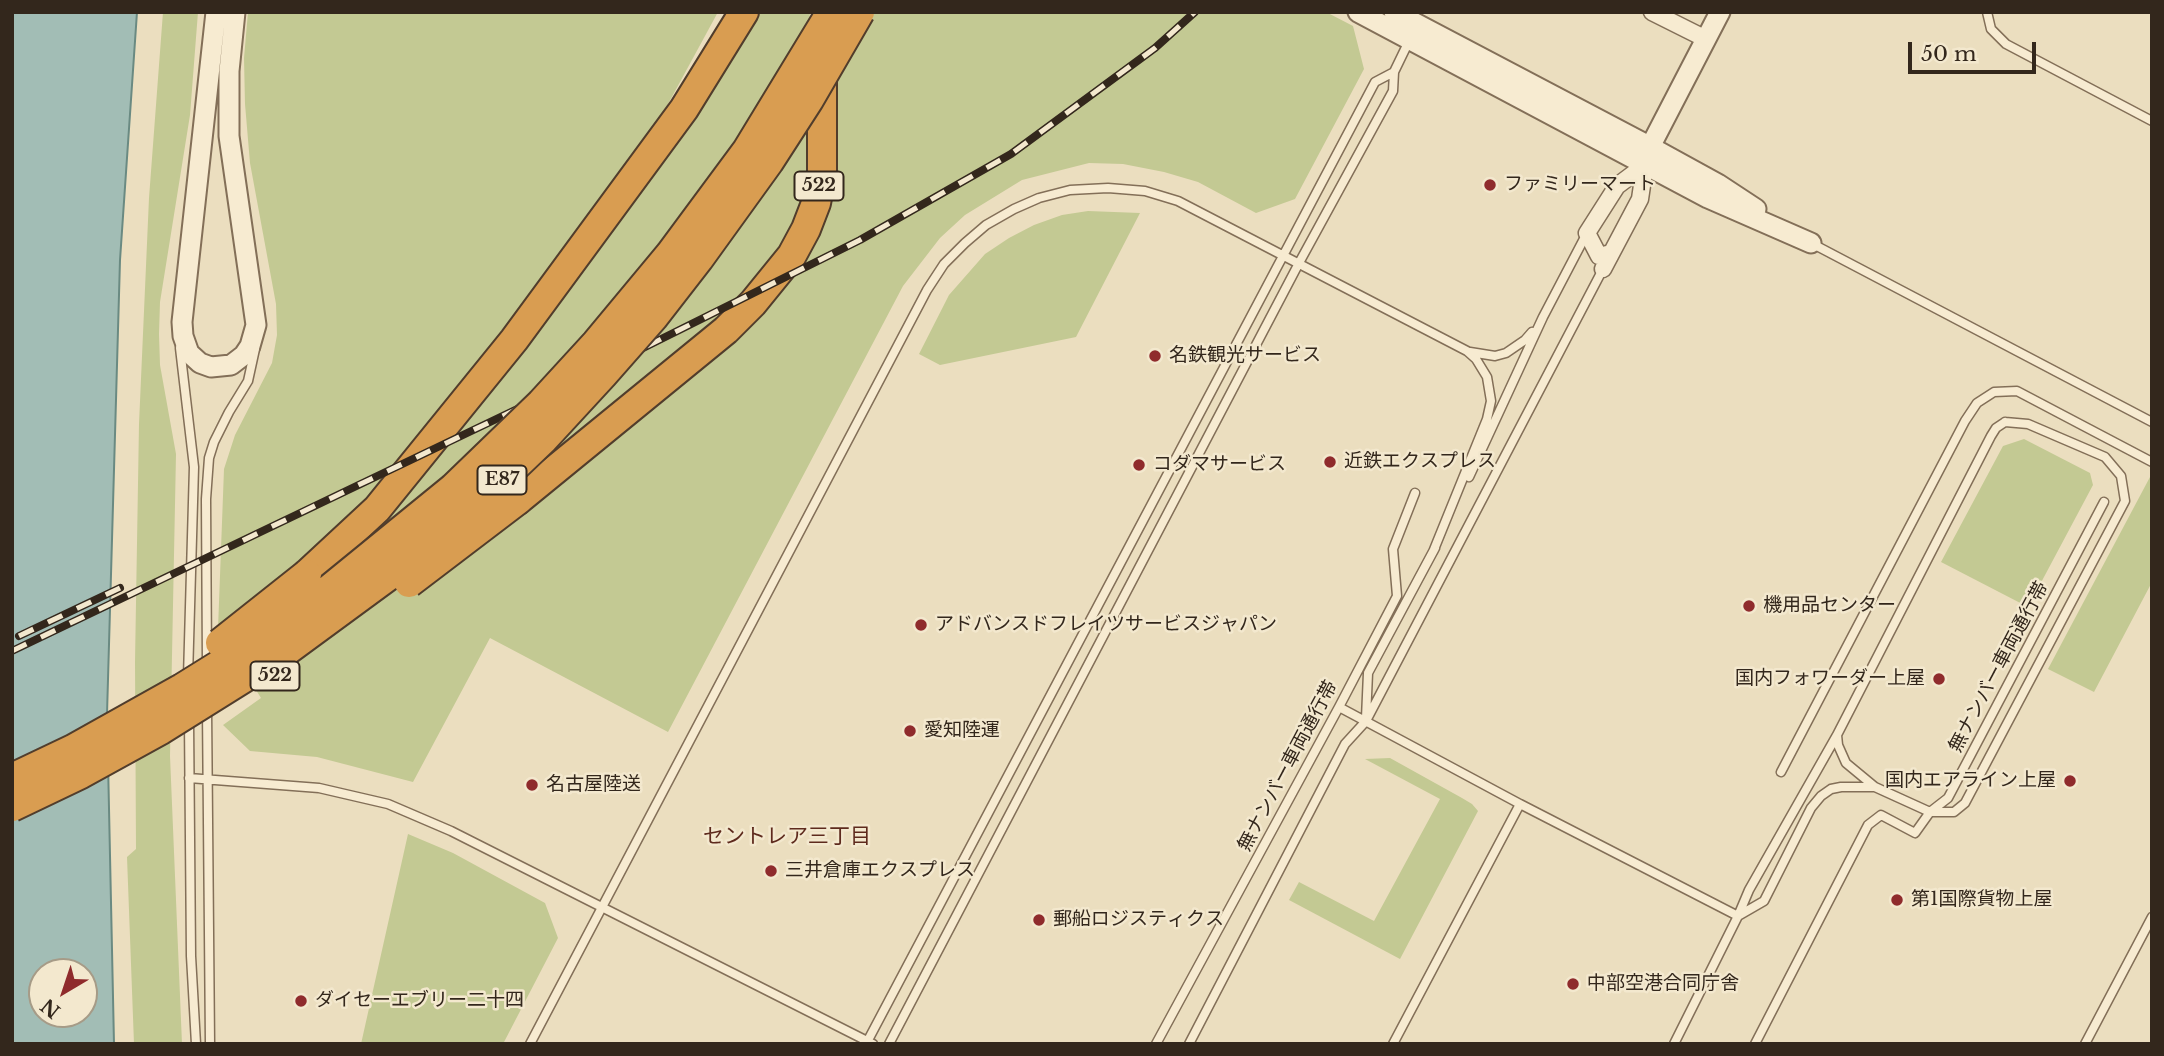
<!DOCTYPE html>
<meta charset="utf-8">
<style>
body{margin:0}
#map{position:relative;width:2164px;height:1056px;overflow:hidden;background:#ebdebf;font-family:"Libre Baskerville",serif}
canvas{display:block}
.frame{position:absolute;inset:0;border:14px solid #33271c;pointer-events:none}
.north{position:absolute;left:28px;top:958px;width:70px;height:70px;box-sizing:border-box;background:#f3e8ce;border:2px solid #a69b87;border-radius:50%;rotate:219deg;font-size:19px;font-weight:700;line-height:28px;text-align:center;color:#33271c}
.north::after{content:'';display:block;margin:auto;width:24px;height:32px;background:#8f2b2c;clip-path:polygon(50% 0,100% 100%,50% 72%,0 100%)}
.scale{position:absolute;left:1908px;top:42px;width:128px;height:32px;box-sizing:border-box;border:4px solid #33271c;border-top:0;padding-left:9px;font-size:21px;line-height:24px;white-space:nowrap;color:#33271c;-webkit-text-stroke:5px #f3e8ce;paint-order:stroke}
</style>
<div id="map">
<canvas width="2164" height="1056"></canvas>
<div class="frame"></div>
<div class="north">N</div>
<div class="scale">50 m</div>
</div>
<script>
const ctx = document.querySelector('canvas').getContext('2d');
ctx.lineJoin = 'round';
function fillPath(path, color) { ctx.fillStyle = color; ctx.fill(path, 'evenodd'); }
const toPath = rows => new Path2D(rows.map(r => 'M' + r).join(''));
function stroke(path, color, width, dash) { ctx.strokeStyle = color; ctx.lineWidth = width; ctx.lineCap = dash ? 'butt' : 'round'; ctx.setLineDash(dash || []); ctx.stroke(path); }
function label(font, color, halo, rows, align = 'center') {
  ctx.font = font + ' "Libre Baskerville","Noto Sans JP",serif'; ctx.lineWidth = 5; ctx.setLineDash([]); ctx.textBaseline = 'middle'; ctx.strokeStyle = halo; ctx.fillStyle = color; for (const [text, x, y, turn = 0] of rows) {
    ctx.save(); ctx.translate(x, y); ctx.rotate((+turn || 0) * Math.PI / 180); ctx.textAlign = isNaN(turn) ? turn : align; if (halo) ctx.strokeText(text, 0, 0); ctx.fillText(text, 0, 0); ctx.restore();
  }
}
const green = toPath([
 [163,12,198,12,190,115,160,302,159,334,160,365,176,454,170,756,182,1044,134,1044,127,857,136,849,135,662,139,424,149,198],
 [248,12,718,12,649,139,615,190,633,202,682,130,753,12,810,12,808,40,836,109,833,92,830,12,1326,12,1353,26,1364,69,1295,199,1256,213,1198,182,1164,172,1123,164,1089,163,1022,180,965,215,940,238,903,286,668,732,490,638,413,782,317,757,250,751,223,725,261,698,218,629,224,469,235,435,272,363,277,335,276,304,250,163,245,104,244,58],
 [1088,211,1140,213,1076,337,940,365,919,354,949,295,985,254,1009,238,1034,225,1062,215],
 [2024,439,2090,473,2093,485,2028,607,1941,562,2003,446],
 [2150,477,2152,582,2094,692,2048,669],
 [1390,758,1462,798,1472,804,1478,811,1400,959,1289,900,1299,882,1374,921,1440,799,1365,759],
 [408,834,453,853,545,903,558,938,503,1044,361,1044]
]);
const water = toPath([
 [12,12,137,12,120,260,107,714,114,1044,12,1044,12,12],
 [42,972,84,972,84,1014,42,1014,42,972]
]);
const service = toPath([
 [1987,12,1991,29,2006,44,2152,121],
 [1811,243,2152,422],
 [180,348,194,467,188,677],
 [1470,352,1495,356,1506,353,1525,340,1532,332],
 [2005,422,2028,424,2105,457,2121,476,2125,501,1965,803,1954,812,1930,812,1875,787,1846,763,1838,745,1837,735,1991,436,1996,428,2005,422],
 [1469,477,1543,317,1587,233],
 [207,665,206,499,209,458,214,442,229,412,248,381,255,349],
 [1339,707,1520,804],
 [207,709,210,1044],
 [1366,718,1368,673,1435,548],
 [189,721,191,956,196,1044],
 [1837,735,1749,890,1738,916,1764,901,1811,808,1821,796,1831,789,1841,787,1875,787],
 [1781,772,1965,421,1977,403,1994,392,2017,391,2152,462],
 [189,778,319,788,388,804,451,831,873,1044],
 [530,1044,927,290,944,264,965,243,986,225,1014,209,1039,198,1070,190,1108,188,1145,191,1178,201,1467,351,1476,359,1487,377,1491,401,1487,419,1433,552],
 [866,1044,1375,82,1394,72],
 [889,1044,1299,263,1393,91,1394,72,1409,41],
 [1156,1044,1339,707,1397,596,1393,549,1415,493],
 [1189,1044,1345,744,1366,721,1603,269],
 [1393,1044,1520,804,1738,916,1674,1044],
 [1755,1044,1868,825,1881,815,1915,833,1930,812,1948,798,2104,502],
 [2085,1044,2152,917]
]);
const minor = toPath([
 [1652,12,1706,39],
 [1611,253,1599,256,1587,233,1617,186,1645,165],
 [1603,269,1640,199,1645,165]
]);
const tertiary = toPath([
 [216,12,182,322,183,336,189,353,200,363,211,367,231,365,244,355,250,346,256,325,229,136,229,71,235,12],
 [1358,12,1708,198,1811,243],
 [1394,12,1643,143,1718,184,1756,209],
 [1646,161,1649,149,1720,12]
]);
const motorway = toPath([
 [518,500,726,330,753,303,792,255,806,229,816,203,822,172,822,69],
 [307,574,377,509,514,340,684,109,744,12]
]);
const rail = toPath([
 [19,636,120,588],
 [12,651,607,366,860,240,1011,154,1155,48,1195,12]
]);
const motorwayBridge = toPath([
 [409,583,518,500],
 [220,643,307,574],
 [12,778,73,749,182,688,235,655,323,594,453,488,541,403,596,343,670,254,747,150,831,12],
 [12,807,81,774,161,730,281,655,394,572,500,481,544,439,603,375,654,317,699,259,769,162,809,100,860,12]
]);
const markers = [
 [1490,185,7,"#8f2b2c"],
 [1155,356,7,"#8f2b2c"],
 [1330,462,7,"#8f2b2c"],
 [1139,465,7,"#8f2b2c"],
 [1749,606,7,"#8f2b2c"],
 [921,625,7,"#8f2b2c"],
 [1939,679,7,"#8f2b2c"],
 [910,731,7,"#8f2b2c"],
 [2070,781,7,"#8f2b2c"],
 [532,785,7,"#8f2b2c"],
 [771,871,7,"#8f2b2c"],
 [1897,900,7,"#8f2b2c"],
 [1039,920,7,"#8f2b2c"],
 [1573,984,7,"#8f2b2c"],
 [301,1001,7,"#8f2b2c"]
];
const shields = [
 [819,186,49],
 [502,480,49],
 [275,676,49]
];
const shieldNames = [
 ["522",819,186],
 ["E87",502,480],
 ["522",275,676]
];
const poiNames = [
 ["ファミリーマート",1504,185],
 ["名鉄観光サービス",1169,356],
 ["近鉄エクスプレス",1344,462],
 ["コダマサービス",1153,465],
 ["機用品センター",1763,606],
 ["アドバンスドフレイツサービスジャパン",935,625],
 ["国内フォワーダー上屋",1925,679,"right"],
 ["愛知陸運",924,731],
 ["国内エアライン上屋",2056,781,"right"],
 ["名古屋陸送",546,785],
 ["三井倉庫エクスプレス",785,871],
 ["第1国際貨物上屋",1911,900],
 ["郵船ロジスティクス",1053,920],
 ["中部空港合同庁舎",1587,984],
 ["ダイセーエブリー二十四",315,1001]
];
const streetNames = [
 ["無ナンバー車両通行帯",1999,667,-62],
 ["無ナンバー車両通行帯",1288,766,-62]
];
const neighbourhoodNames = [
 ["セントレア三丁目",787,837]
];
fillPath(green, '#c3c993');
fillPath(water, '#a2bdb5');
stroke(water, '#6a8a82', 2);
stroke(service, '#836f58', 11);
stroke(minor, '#836f58', 19);
stroke(tertiary, '#836f58', 23);
stroke(motorway, '#513d2c', 32);
stroke(service, '#f7ebd1', 8);
stroke(minor, '#f7ebd1', 16);
stroke(tertiary, '#f7ebd1', 19);
stroke(motorway, '#d99d51', 28);
stroke(rail, '#33271c', 8);
stroke(rail, '#f3e8ce', 5, [16]);
stroke(motorwayBridge, '#513d2c', 32, []);
stroke(motorwayBridge, '#d99d51', 28);
for (const [x, y, r, color] of markers) { const dot = new Path2D(); dot.arc(x, y, r, 0, 2 * Math.PI); ctx.fillStyle = color; ctx.fill(dot); stroke(dot, '#f3e8ce', 2.5); }
for (const [x, y, w] of shields) { const box = new Path2D(); box.roundRect(x - w / 2, y - 14.5, w, 29, 5); ctx.fillStyle = '#f3e8ce'; ctx.fill(box); stroke(box, '#33271c', 2); }
label('bold 18px', '#33271c', null, shieldNames);
label('19px', '#33271c', '#f3e8ce', poiNames, 'left');
label('19px', '#33271c', '#f3e8ce', streetNames);
label('21px', '#5e2a1d', '#f3e8ce', neighbourhoodNames);
</script>
